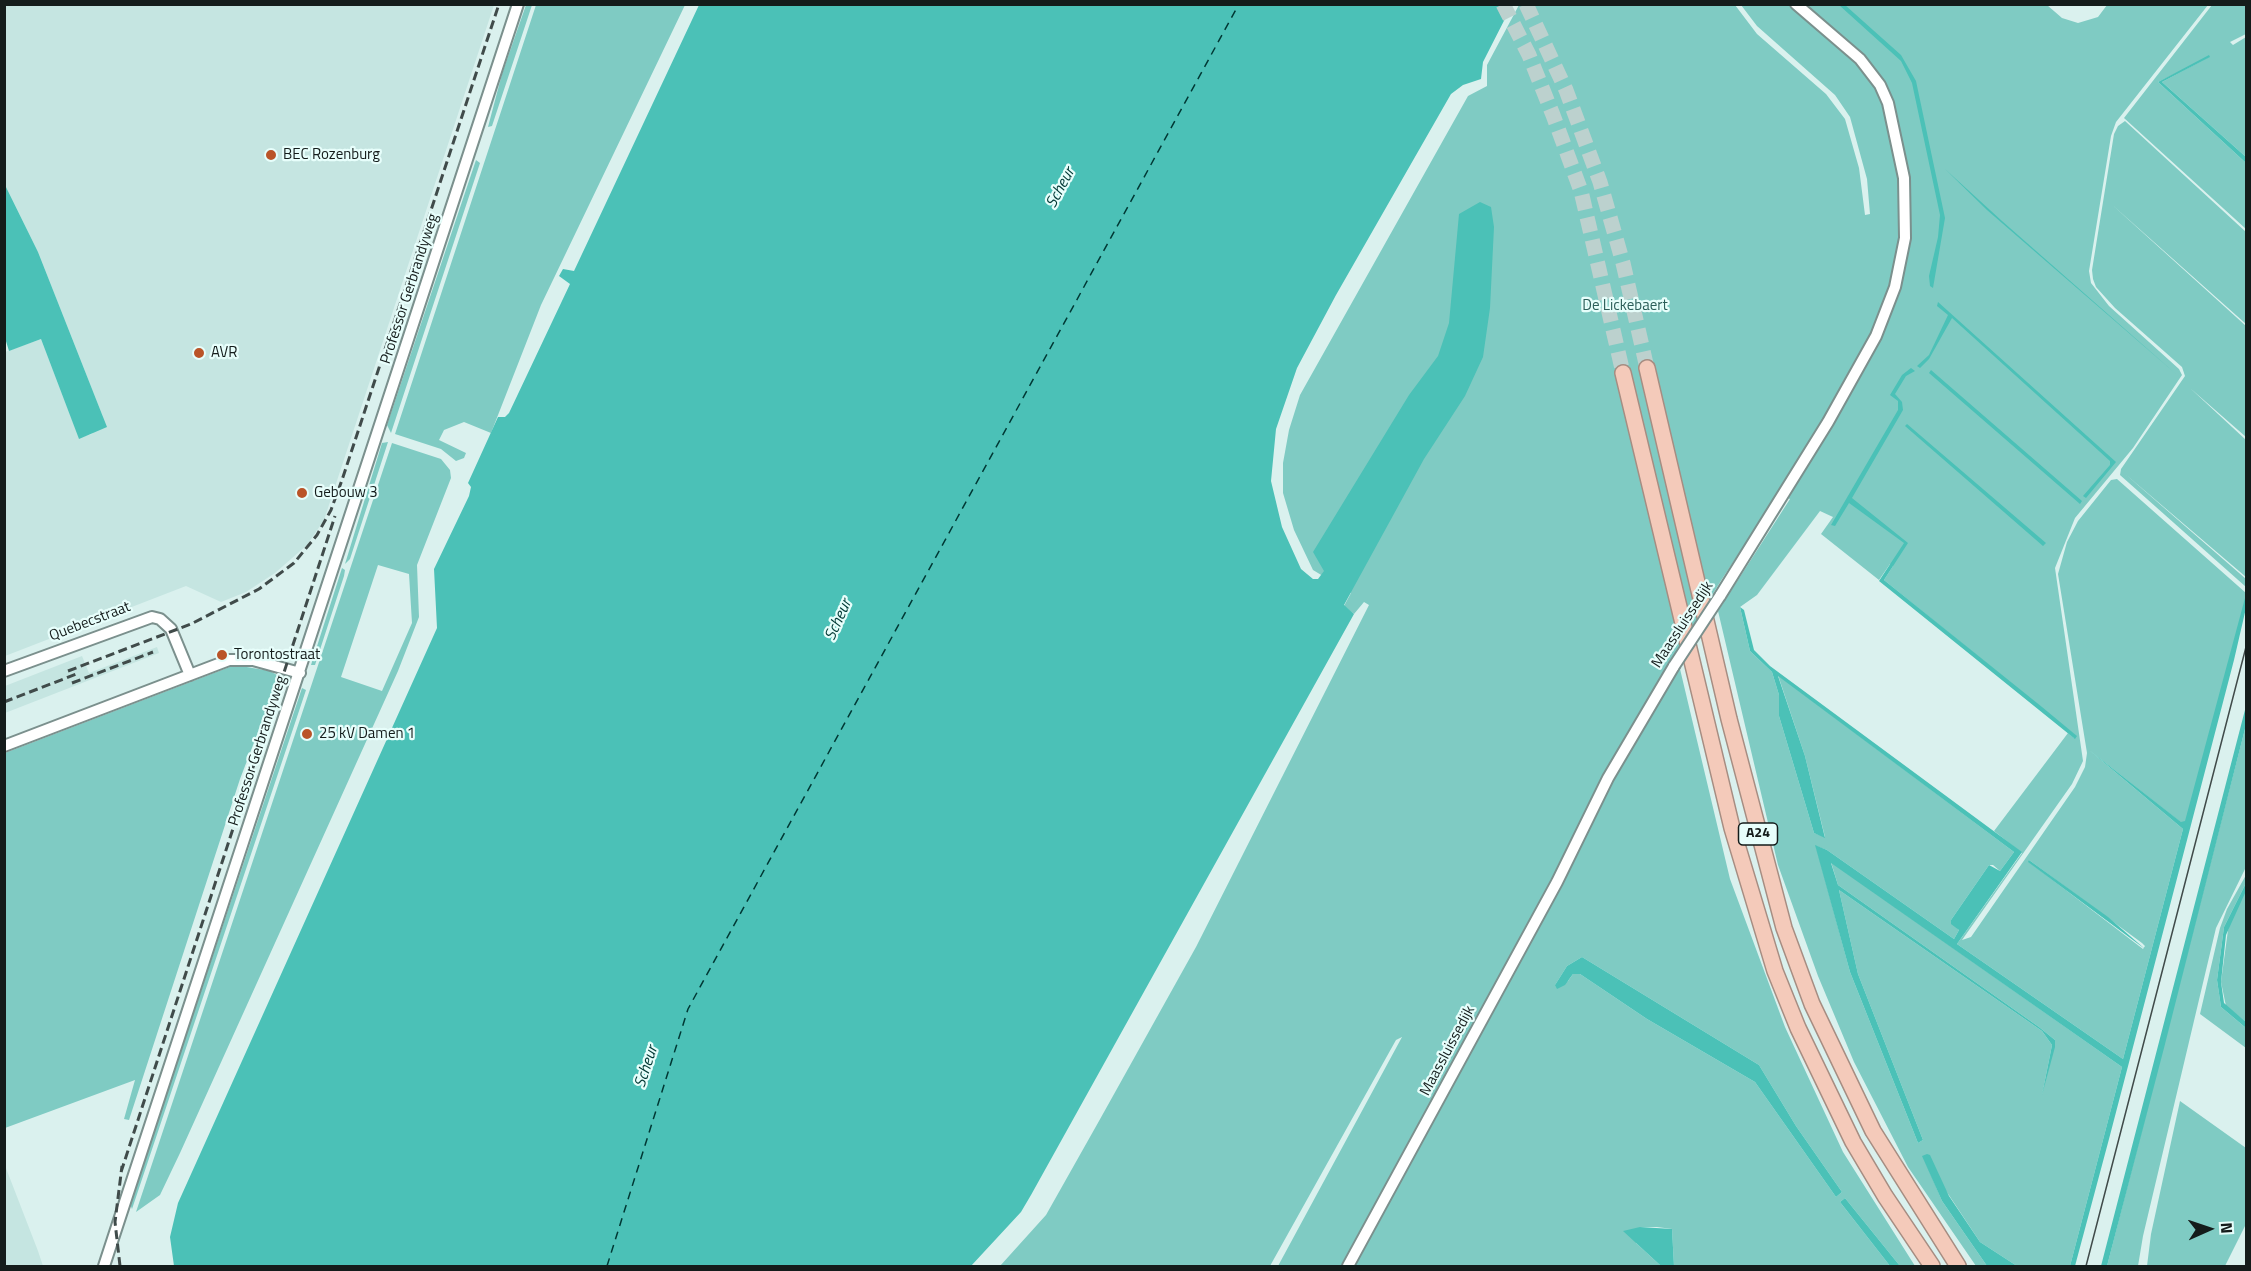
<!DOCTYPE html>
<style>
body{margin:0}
#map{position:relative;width:2251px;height:1271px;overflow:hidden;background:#daf1ee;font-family:"Titillium Web",sans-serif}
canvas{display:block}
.frame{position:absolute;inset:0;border:6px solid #141c1b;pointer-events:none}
.north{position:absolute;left:2179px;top:1199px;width:60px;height:60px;-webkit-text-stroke:4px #e7fefb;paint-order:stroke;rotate:87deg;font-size:16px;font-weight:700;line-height:24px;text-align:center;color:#141c1b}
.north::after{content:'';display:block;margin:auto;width:21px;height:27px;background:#141c1b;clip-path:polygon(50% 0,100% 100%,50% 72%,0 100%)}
</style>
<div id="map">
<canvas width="2251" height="1271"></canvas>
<div class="frame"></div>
<div class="north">N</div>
</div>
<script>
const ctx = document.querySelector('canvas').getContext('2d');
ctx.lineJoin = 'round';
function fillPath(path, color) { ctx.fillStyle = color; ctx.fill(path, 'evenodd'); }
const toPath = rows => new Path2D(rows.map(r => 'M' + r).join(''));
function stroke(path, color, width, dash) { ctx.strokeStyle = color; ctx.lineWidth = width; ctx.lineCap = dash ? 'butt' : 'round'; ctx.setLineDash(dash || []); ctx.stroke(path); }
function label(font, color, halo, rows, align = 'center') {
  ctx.font = font + ' "Titillium Web",sans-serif'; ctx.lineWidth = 4.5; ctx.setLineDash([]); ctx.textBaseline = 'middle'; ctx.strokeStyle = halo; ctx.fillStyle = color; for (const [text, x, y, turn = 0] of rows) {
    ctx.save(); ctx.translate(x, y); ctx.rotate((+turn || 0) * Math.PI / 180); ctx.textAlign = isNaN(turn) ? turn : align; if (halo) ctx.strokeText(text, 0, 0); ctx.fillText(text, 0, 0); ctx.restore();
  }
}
const built = toPath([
 [4,5,494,5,324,520,307,545,275,573,246,592,221,602,186,586,5,656,5,352,41,339,79,438,92,434,103,417,38,252,5,185],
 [157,647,159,653,5,713,5,686,82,656,89,673],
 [4,1163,38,1251,43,1266,5,1266]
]);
const green = toPath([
 [526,5,532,5,492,126,488,127,502,74],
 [536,5,685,5,541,305,491,433,464,422,444,430,439,440,466,453,464,458,456,461,441,449,395,434],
 [1519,5,1735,5,1757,34,1826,94,1845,119,1859,168,1865,215,1870,214,1867,179,1850,117,1835,95,1757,26,1741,5,1789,5,1856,63,1876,88,1883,105,1899,179,1902,205,1910,202,1908,177,1884,83,1862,55,1804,5,2047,5,2062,18,2078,23,2098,17,2107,5,2208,5,2116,122,2111,136,2089,271,2091,283,2109,306,2179,369,2182,375,2133,448,2075,518,2055,568,2083,761,2072,784,1962,940,1971,937,2075,787,2085,767,2087,753,2058,574,2067,542,2078,521,2111,480,2117,479,2246,593,2246,603,2188,828,2089,750,2183,829,2123,1059,1957,944,2022,853,1994,831,2068,733,2074,738,2076,736,1884,580,1893,566,1890,564,1879,580,1821,534,1833,517,1820,511,1757,595,1740,607,1750,651,1772,672,1779,695,1779,716,1814,833,1825,837,1805,756,1778,675,2014,852,2000,871,1993,865,1989,865,1951,920,1959,930,1954,939,1827,850,1816,846,1850,972,1918,1143,1923,1140,1858,974,1839,890,2042,1031,2052,1045,2042,1095,2055,1040,2039,1027,1838,885,1831,862,2122,1067,2070,1266,2017,1266,1980,1242,1923,1156,1942,1201,1987,1266,1976,1266,1908,1167,1854,1062,1818,976,1778,865,1718,611,1790,499,1778,494,1722,579,1622,743,1563,860,1344,1266,1278,1266,1402,1037,1396,1040,1270,1266,1000,1266,1046,1215,1099,1121,1196,947,1369,605,1364,602,1354,614,1344,606,1351,593,1313,570,1294,530,1283,493,1283,463,1289,430,1300,395,1468,96,1487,86,1487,65],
 [2029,860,2142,943,2145,946,2143,949,2029,862],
 [2212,5,2246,5,2246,34,2230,42,2233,45,2246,37,2246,157,2162,82,2211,56,2158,82,2246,163,2246,229,2124,118],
 [2125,121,2246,232,2246,324,2109,202,2246,326,2246,437,2190,388,2246,440,2246,577,2124,473,2246,579,2246,587,2120,475,2121,469,2185,376,2182,367,2115,308,2096,287,2093,279,2092,270,2114,134,2118,126],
 [476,160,480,163,391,433,387,425],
 [388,442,350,559,345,564,382,443],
 [392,443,441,459,450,470,451,478,417,565,419,617,398,671,180,1153,160,1195,136,1212],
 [378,565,409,574,412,623,382,691,341,677],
 [342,568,345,570,344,576,315,665,311,665],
 [235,665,270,671,277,675,278,680,240,779,129,1120,124,1119,135,1080,5,1128,5,753],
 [1680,669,1730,879,1785,1027,1843,1152,1915,1266,1900,1266,1845,1198,1840,1202,1890,1266,1674,1266,1672,1229,1657,1227,1640,1227,1636,1243,1661,1266,1354,1266,1608,787,1671,679],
 [1582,957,1759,1065,1796,1126,1842,1192,1836,1197,1755,1082,1647,1019,1580,974,1573,974,1568,981,1555,985,1567,966],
 [302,688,306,690,296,720,132,1209,130,1204],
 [2246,725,2246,867,2216,928,2143,1236,2138,1266,2107,1266],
 [2246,875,2246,883,2224,927,2217,980,2221,1007,2246,1028,2246,1048,2200,1014,2220,928,2227,909],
 [2246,890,2246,1022,2226,1006,2221,982,2228,930,2234,910],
 [2180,1101,2246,1148,2246,1224,2225,1266,2147,1266,2151,1234]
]);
const water = toPath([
 [699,5,1512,5,1483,62,1481,79,1463,85,1451,94,1336,295,1297,368,1276,429,1271,481,1282,527,1301,569,1313,579,1318,579,1324,571,1313,552,1409,395,1438,356,1449,323,1459,214,1480,202,1491,207,1494,227,1490,308,1483,357,1465,396,1424,459,1344,605,1354,614,1031,1195,1021,1212,971,1266,174,1266,170,1237,178,1203,437,628,434,569,469,496,471,487,468,483,498,417,505,417,509,413,570,284,559,276,563,269,574,271],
 [1839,5,1845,5,1901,55,1916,81,1945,218,1933,288,1930,286,1929,276,1938,237,1940,215,1912,83,1901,61],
 [2209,55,2210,57,2162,82,2246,157,2246,163,2158,82],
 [1945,169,2002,221,2176,374,1987,210],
 [5,185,38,252,107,427,79,439,41,339,9,351,5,338],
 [1938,302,2116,462,2086,498,2083,496,2110,465,2110,461,1952,318,1929,359,1920,368,1917,366,1929,355,1948,315,1937,306],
 [1911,368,1915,371,1906,376,1895,394,1902,402,1903,410,1852,498,1908,543,1884,580,2042,707,2077,736,2075,739,1879,581,1904,543,1849,503,1835,526,1831,525,1898,410,1898,401,1890,395,1902,375],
 [1931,370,2082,501,2080,504,1929,373],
 [1907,424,2046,543,2043,546,1905,426],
 [2245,598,2246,608,2234,660,2109,1139,2075,1266,2070,1266,2122,1067,1831,863,1838,885,2039,1027,2055,1040,2055,1047,2042,1095,2052,1045,2042,1031,1839,890,1858,974,1923,1140,1918,1143,1850,972,1815,845,1827,850,1954,939,1959,930,1951,924,1951,920,1989,865,2000,871,2014,852,1778,676,1805,756,1825,838,1814,833,1779,716,1779,695,1772,672,1750,651,1740,607,1744,610,1754,650,1770,666,2022,852,1957,944,2123,1059,2183,829,2089,750,2181,822,2185,821],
 [2246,706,2246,725,2164,1048,2107,1266,2101,1266],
 [2029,860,2108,917,2145,949,2028,862],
 [2246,883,2246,891,2226,935,2221,982,2224,1003,2246,1022,2246,1028,2221,1007,2217,980,2224,927],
 [1582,957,1759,1065,1796,1126,1842,1192,1836,1197,1755,1082,1647,1019,1580,974,1573,974,1565,985,1557,989,1555,985,1567,966],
 [1927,1154,1930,1155,1949,1196,1980,1242,2017,1266,1987,1266,1942,1201,1922,1156],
 [1845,1198,1900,1266,1890,1266,1840,1202],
 [1640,1227,1672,1229,1674,1266,1661,1266,1623,1231]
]);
const ferry = toPath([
 [607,1266,688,1009,1239,4]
]);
const highwayTunnel = toPath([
 [1503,4,1529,55,1553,115,1581,191,1623,373],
 [1526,4,1566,90,1600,182,1623,263,1647,368]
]);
const minor = toPath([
 [1720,596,1828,422,1876,336,1895,287,1905,238,1904,178,1888,103,1880,85,1860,59,1796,4],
 [4,671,152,617,160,619,171,629,190,675],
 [4,746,229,660,253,660,300,673],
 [104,1266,518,4],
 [1348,1266,1557,882,1608,778,1674,666]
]);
const highway = toPath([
 [1647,368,1729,719,1784,928,1812,1004,1873,1131,1958,1266],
 [1623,373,1732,828,1775,971,1798,1028,1853,1142,1885,1196,1932,1266]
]);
const tram = toPath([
 [2086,1266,2246,647]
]);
const rail = toPath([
 [68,671,191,624,259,589,294,563,317,535,331,510,342,480,499,4],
 [72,683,153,652],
 [4,702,79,673],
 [121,1172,335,516],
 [120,1266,115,1222,122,1166]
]);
const minorBridge = toPath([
 [1674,666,1720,596]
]);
const markers = [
 [271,155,6,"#ba5428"],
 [199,353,6,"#ba5428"],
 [302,493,6,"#ba5428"],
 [222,655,6,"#ba5428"],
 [307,734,6,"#ba5428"]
];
const shields = [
 [1758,834,39]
];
const shieldNames = [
 ["A24",1758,834]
];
const poiNames = [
 ["BEC Rozenburg",283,155],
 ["AVR",211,353],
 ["Gebouw 3",314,493],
 ["Torontostraat",234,655],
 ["25 kV Damen 1",319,734]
];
const streetNames = [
 ["Professor Gerbrandyweg",410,289,-72],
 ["Quebecstraat",90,622,-21],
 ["Maassluissedijk",1683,625,-57],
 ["Professor Gerbrandyweg",258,751,-72],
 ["Maassluissedijk",1448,1051,-62]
];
const parkNames = [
 ["De Lickebaert",1625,306]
];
const waterNames = [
 ["Scheur",1061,188,-62],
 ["Scheur",839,620,-66],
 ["Scheur",647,1067,-72]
];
fillPath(built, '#c5e5e1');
fillPath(green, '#7fcbc3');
fillPath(water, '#4bc1b7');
stroke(ferry, '#003834', 1.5, [8, 6]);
stroke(highwayTunnel, '#bcd1ce', 15, [15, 8]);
stroke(minor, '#7b908d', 14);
stroke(highway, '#a68d82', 18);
stroke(minor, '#fff', 10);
stroke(highway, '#f4caba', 15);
stroke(tram, '#404b4a', 1.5);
stroke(rail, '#404b4a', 3, [9, 4.5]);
stroke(minorBridge, '#7b908d', 14, []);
stroke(minorBridge, '#fff', 10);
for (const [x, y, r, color] of markers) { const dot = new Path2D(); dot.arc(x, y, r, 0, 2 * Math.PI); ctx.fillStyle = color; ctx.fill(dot); stroke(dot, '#e7fefb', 2); }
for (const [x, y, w] of shields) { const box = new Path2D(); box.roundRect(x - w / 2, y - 11, w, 22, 4.5); ctx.fillStyle = '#e7fefb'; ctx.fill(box); stroke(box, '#141c1b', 1.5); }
label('bold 14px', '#141c1b', null, shieldNames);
label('15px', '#141c1b', '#e7fefb', poiNames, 'left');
label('15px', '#141c1b', '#e7fefb', streetNames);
label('15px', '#2c5e59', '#e7fefb', parkNames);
label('italic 16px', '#003834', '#e7fefb', waterNames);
</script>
